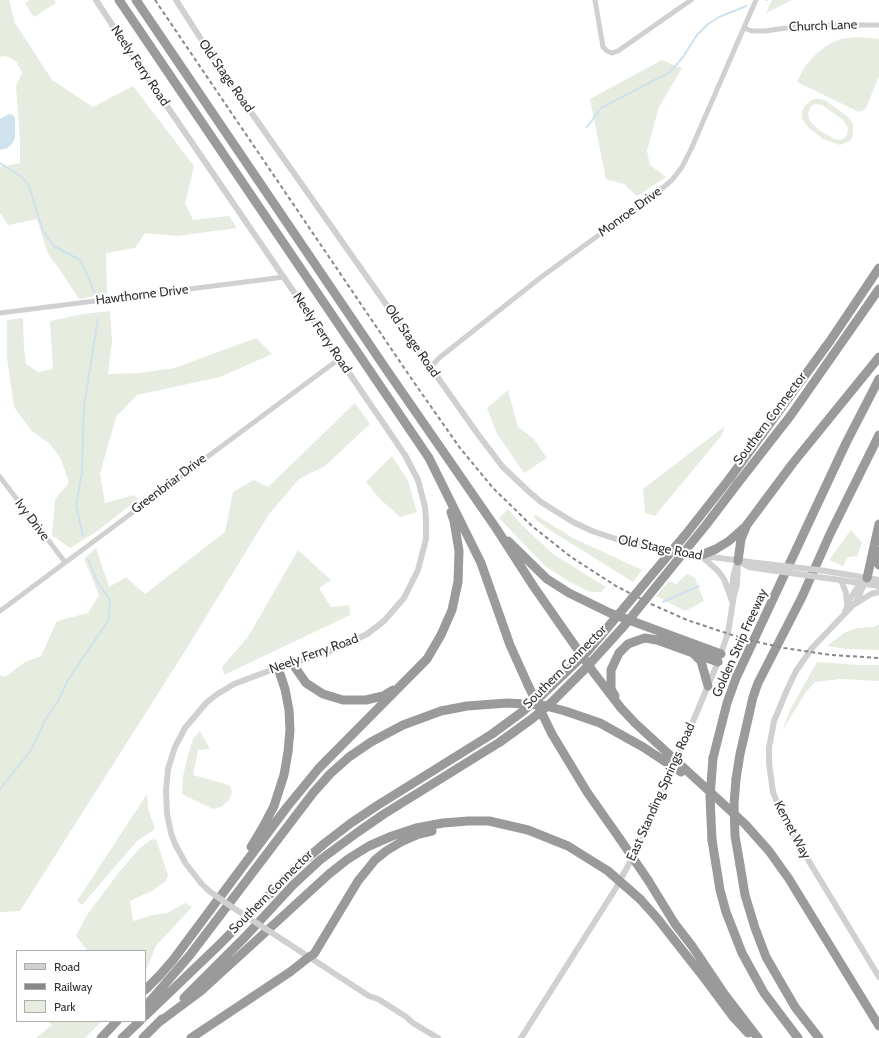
<!DOCTYPE html>
<style>
body{margin:0}
#map{position:relative;width:879px;height:1038px;overflow:hidden;background:#fff;font-family:Cabin,sans-serif}
canvas{display:block}
.legend{position:absolute;left:16px;top:950px;width:130px;height:72px;box-sizing:border-box;background:#fff;border:1px solid #adadad;margin:0;padding:5px 7px;list-style:none;font-size:12px;color:#333}
.legend li{display:flex;align-items:center;gap:8px;height:20px}
.legend b{width:20px;border:1px solid #adadad}
</style>
<div id="map">
<canvas width="879" height="1038"></canvas>
<ul class="legend">
<li><b style="height:5px;background:#d0d0d0"></b>Road</li>
<li><b style="height:5px;background:#888"></b>Railway</li>
<li><b style="height:11px;background:#e6ecdf"></b>Park</li>
</ul>
</div>
<script>
const ctx = document.querySelector('canvas').getContext('2d');
ctx.lineJoin = 'round';
function fillPath(path, color) { ctx.fillStyle = color; ctx.fill(path, 'evenodd'); }
const toPath = rows => new Path2D(rows.map(r => 'M' + r).join(''));
function stroke(path, color, width, dash) { ctx.strokeStyle = color; ctx.lineWidth = width; ctx.lineCap = dash ? 'butt' : 'round'; ctx.setLineDash(dash || []); ctx.stroke(path); }
function label(font, color, halo, rows, align = 'center') {
  ctx.font = font + ' Cabin,sans-serif'; ctx.lineWidth = 4; ctx.setLineDash([]); ctx.textBaseline = 'middle'; ctx.strokeStyle = halo; ctx.fillStyle = color; for (const [text, x, y, turn = 0] of rows) {
    ctx.save(); ctx.translate(x, y); ctx.rotate((+turn || 0) * Math.PI / 180); ctx.textAlign = isNaN(turn) ? turn : align; if (halo) ctx.strokeText(text, 0, 0); ctx.fillText(text, 0, 0); ctx.restore();
  }
}
const green = toPath([
 [0,0,9,0,15,23,52,80,93,107,133,86,194,166,185,203,193,220,229,216,237,228,177,236,145,233,135,248,106,253,107,294,79,299,60,270,48,254,37,219,8,225,0,213,0,167,20,163,20,140,16,86,22,73,16,61,6,56,0,57],
 [30,0,54,0,56,3,34,17,25,3],
 [772,0,792,0,766,13],
 [857,37,879,39,879,76,866,108,859,112,797,82,805,66,815,55,826,46,840,39],
 [662,60,682,68,659,107,647,151,650,165,666,177,637,196,624,184,606,179,590,99],
 [813,99,820,99,826,101,848,117,853,124,853,134,851,140,840,145,823,139,809,128,802,119,802,111,805,105],
 [816,104,822,105,843,120,848,128,847,135,843,139,837,140,820,131,810,121,808,114,811,106],
 [110,311,112,341,108,374,139,373,175,368,256,338,272,354,220,377,137,395,116,417,100,474,105,503,134,495,138,499,96,532,70,548,52,535,55,499,69,483,61,459,50,444,31,430,14,407,7,358,7,320,23,318,24,348,26,364,38,372,53,369,50,321,83,314],
 [508,390,518,427,533,438,547,458,524,473,497,434,487,408],
 [355,403,370,424,325,466,299,479,269,514,185,651,20,911,0,912,0,675,5,677,25,662,41,656,57,621,88,613,99,595,84,559,96,548,109,587,126,577,145,594,225,532,233,492,254,480,268,487],
 [725,426,721,436,655,516,645,513,643,489],
 [392,456,408,481,417,512,400,517,379,498,366,482],
 [508,509,522,525,553,554,606,587,601,592,590,592,568,581,544,565,499,518],
 [536,515,573,538,642,570,633,582,545,527,533,517],
 [851,530,862,543,857,556,848,557,843,566,829,560],
 [298,550,331,580,319,588,331,607,349,605,350,615,224,675,222,667,248,637],
 [687,574,695,578,704,601,685,611,656,596,669,581,676,584],
 [879,624,879,650,847,649,827,646,844,633,857,628,874,627],
 [817,662,860,665,879,665,879,681,840,679,815,682,806,692,782,731,790,710],
 [200,731,210,749,198,750,193,775,229,785,232,791,229,800,221,807,213,809,182,794,183,776,188,755,193,739],
 [147,794,148,808,155,829,137,841,82,905,77,901],
 [156,839,168,875,166,881,152,891,130,901,133,921,153,915,167,913,185,903,192,907,156,946,145,973,145,951,85,951,86,949,76,936,87,915,120,871,141,847,151,840],
 [47,1021,102,1021,85,1038,36,1038,52,1025]
]);
const water = toPath([
 [9,114,13,115,15,118,15,138,12,144,7,148,0,150,0,119]
]);
const stream = toPath([
 [766,0,767,0],
 [587,127,601,108,670,72,683,57,697,35,708,24,719,17,746,6],
 [0,163,22,177,29,186,43,231,54,246,80,260,87,274,95,294],
 [83,536,76,505,82,473,84,406,98,318],
 [663,602,699,586],
 [0,789,31,750,45,720,58,701,68,680,108,621,110,600,98,583,88,559]
]);
const minor = toPath([
 [595,0,603,47,607,51,612,53,618,51,691,0],
 [744,28,752,31,765,31,808,25,879,25],
 [0,313,284,277],
 [431,367,439,358,540,278,659,191,672,180,682,167,692,147,756,0],
 [0,477,65,562],
 [0,611,339,359]
]);
const tertiary = toPath([
 [96,0,126,46,405,455,418,480,425,507,426,519,426,539,418,570,404,598,384,621,367,634,339,648,266,672,234,684,216,695,206,703,185,728,175,747,168,769,166,790,167,814,171,833,175,844,186,864,201,883],
 [176,0,215,61,381,297,477,433,502,466,527,490,541,502,573,522,592,531,631,544,672,552],
 [682,553,757,563],
 [700,557,705,559,718,571,724,579,732,601],
 [740,562,749,567,755,568],
 [844,574,879,580],
 [867,578,856,602,812,648,796,671,787,690,774,721,769,748,769,763,773,792,784,820,879,977],
 [840,580,879,586],
 [841,580,846,593,847,603],
 [734,595,732,589,733,578,736,566],
 [855,604,871,594,879,592],
 [845,612,850,599,857,588,864,584],
 [688,733,718,662,728,633,734,595,737,585,738,561],
 [286,942,369,996,378,999,405,1016,413,1023,438,1038],
 [521,1038,616,888,644,836]
]);
const motorway = toPath([
 [119,0,429,458,481,563,510,645,528,685],
 [136,0,386,369,496,528,534,587,594,673,621,708,635,723,745,824,769,851,789,879,879,1026],
 [730,478,830,341,879,268],
 [738,483,791,415,879,289],
 [508,541,547,579,569,593,610,613,721,654],
 [875,549,877,562,879,565],
 [699,556,716,549,729,541,746,526,793,463,879,357],
 [738,561,741,539,746,527],
 [867,578,879,524],
 [693,653,701,661,708,686],
 [292,663,306,683,323,694,343,700,366,700,383,696,393,690],
 [615,696,611,689,611,670,619,653,628,644,636,641,645,638,657,640,718,662],
 [552,734,587,792,620,839],
 [713,758,727,703,736,678,846,443,879,379],
 [736,779,740,754,746,728,753,697,758,683,802,597,830,534,879,435],
 [712,840,720,890,726,912,742,953,764,993,798,1038],
 [251,847,263,827,274,806,284,775,288,752,290,730,289,710,285,689,278,668],
 [740,865,745,895,755,928,766,957,795,1007,819,1038],
 [648,880,675,924,692,946,725,995,758,1038],
 [640,899,657,918,705,979,734,1018,748,1033],
 [145,990,160,975,173,960,287,807,319,768,427,659,441,635,452,610,458,582,459,551,454,521,451,512],
 [184,998,245,937,293,885,320,860,358,832,384,814,500,742],
 [145,1007,190,955,313,793,330,774,349,757,371,742,403,725,441,711,467,706,507,703,542,705,565,711,600,723,643,747,681,772],
 [145,1016,219,945,298,866,325,843,351,823,378,805,492,734],
 [158,1023,201,991,329,874,348,859,369,846,392,836,416,828,443,823,468,821,489,821,528,830,568,846,608,871],
 [101,1038,117,1021],
 [122,1038,140,1021],
 [143,1038,162,1019],
 [191,1038,290,972,309,957,314,954,358,881,375,860,386,851,401,842,419,834,432,831]
]);
const rail = toPath([
 [155,0,413,381,460,448,493,488,532,526,571,557,616,586,651,604,687,620,744,639,784,648,831,655,879,658]
]);
const tertiaryBridge = toPath([
 [757,563,819,570,844,574],
 [755,568,840,580],
 [644,836,688,733],
 [201,883,209,891,232,907,286,942]
]);
const motorwayBridge = toPath([
 [528,685,552,734],
 [492,734,522,712,542,695,587,652,686,534,730,478],
 [500,742,533,718,552,702,585,669,624,626,706,525,738,483],
 [736,779,734,804,735,836,740,865],
 [620,839,648,880],
 [712,840,710,797,713,758],
 [608,871,640,899]
]);
const streetNames = [
 ["Church Lane",823,26,-2],
 ["Neely Ferry Road",140,66,56],
 ["Old Stage Road",226,76,55],
 ["Monroe Drive",630,212,-36],
 ["Hawthorne Drive",142,295,-7],
 ["Neely Ferry Road",322,333,56],
 ["Old Stage Road",412,341,55],
 ["Southern Connector",770,419,-53],
 ["Greenbriar Drive",169,484,-37],
 ["Ivy Drive",32,520,53],
 ["Old Stage Road",660,548,11],
 ["Golden Strip Freeway",740,643,-66],
 ["Neely Ferry Road",314,654,-20],
 ["Southern Connector",565,667,-45],
 ["East Standing Springs Road",661,792,-66],
 ["Kemet Way",792,830,62],
 ["Southern Connector",271,892,-45]
];
fillPath(green, '#e6ecdf');
fillPath(water, '#cfe2ee');
stroke(stream, '#cfe2ee', 2);
stroke(minor, '#d0d0d0', 5);
stroke(tertiary, '#d0d0d0', 6);
stroke(motorway, '#9a9a9a', 9);
stroke(rail, '#888', 2, [4, 3]);
stroke(tertiaryBridge, '#d0d0d0', 6);
stroke(motorwayBridge, '#9a9a9a', 9);
label('13px', '#333', '#fff', streetNames);
</script>
